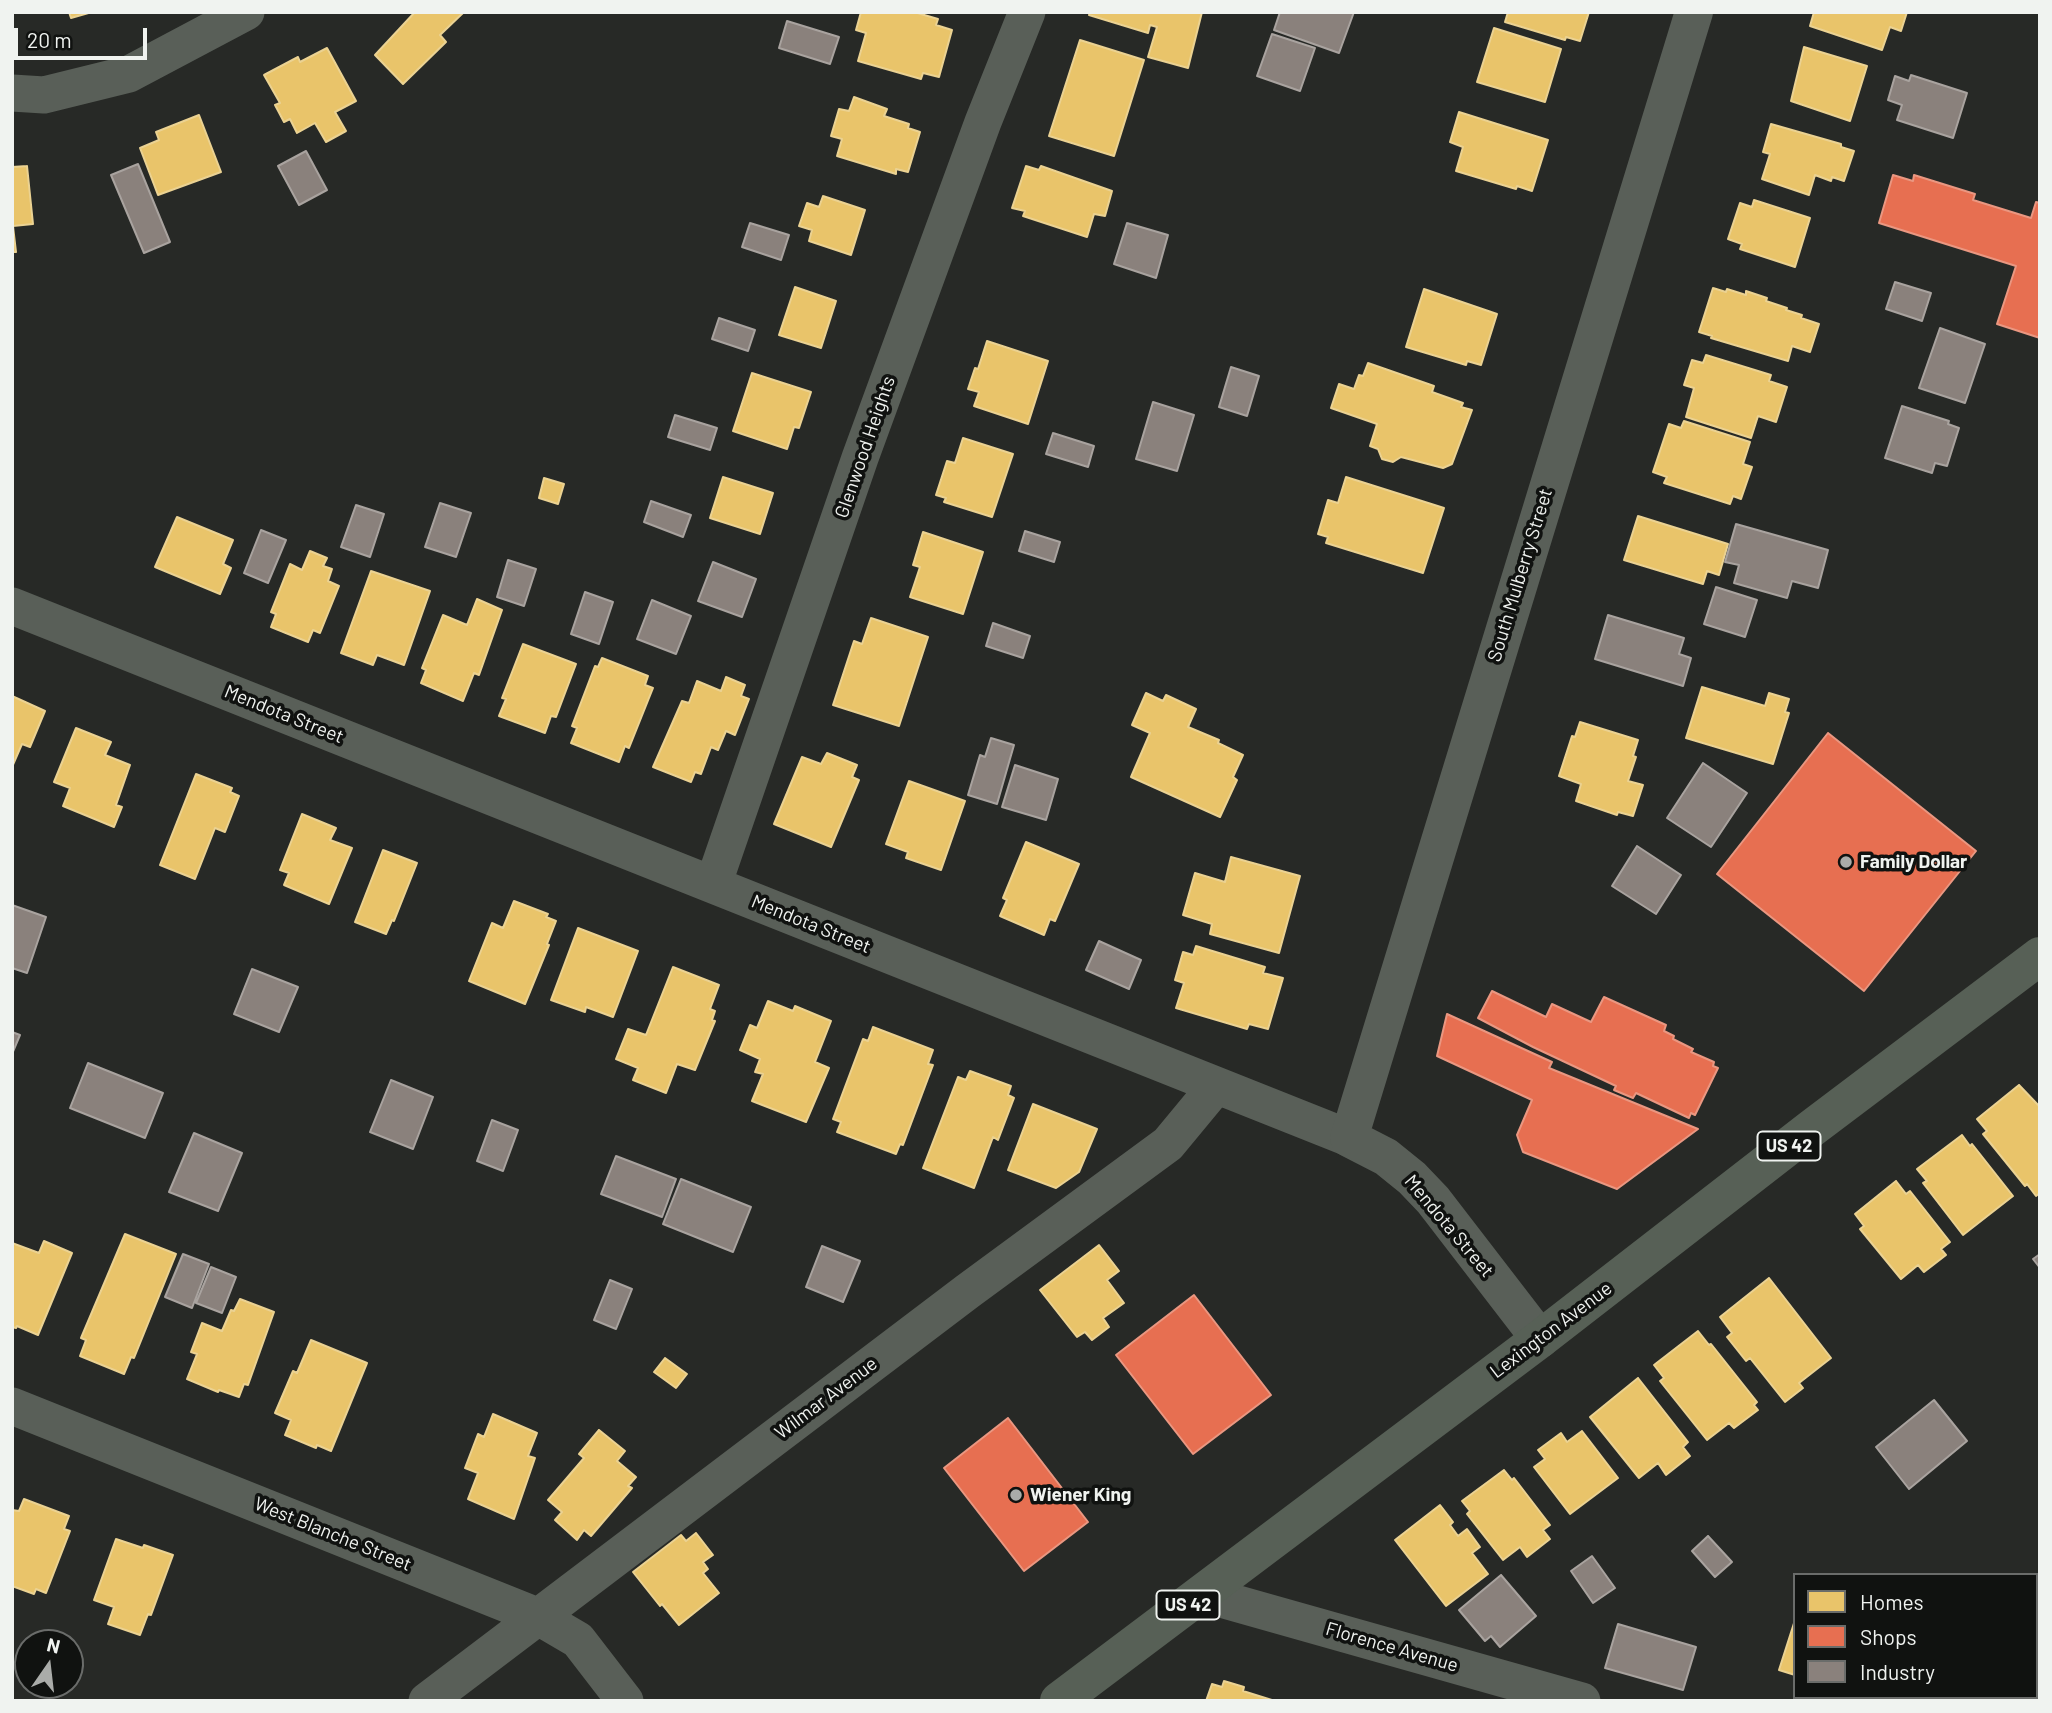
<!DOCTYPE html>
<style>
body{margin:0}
#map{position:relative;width:2052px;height:1713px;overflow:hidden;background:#272926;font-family:Barlow,sans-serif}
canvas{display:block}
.frame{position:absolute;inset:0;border:14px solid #f0f3f0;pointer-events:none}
.legend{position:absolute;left:1793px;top:1573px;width:245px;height:126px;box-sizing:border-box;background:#101210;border:2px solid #6a6c6a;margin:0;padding:9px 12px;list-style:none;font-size:21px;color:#f0f3f0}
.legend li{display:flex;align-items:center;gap:14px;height:35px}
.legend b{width:35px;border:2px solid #6a6c6a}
.north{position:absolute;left:14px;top:1629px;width:70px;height:70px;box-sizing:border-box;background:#101210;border:2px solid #6a6c6a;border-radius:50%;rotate:14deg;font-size:19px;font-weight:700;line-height:28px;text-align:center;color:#f0f3f0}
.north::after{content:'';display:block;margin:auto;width:24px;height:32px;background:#aaaca9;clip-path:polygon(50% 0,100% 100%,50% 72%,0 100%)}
.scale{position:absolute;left:14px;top:28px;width:133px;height:32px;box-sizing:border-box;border:4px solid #f0f3f0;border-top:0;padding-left:9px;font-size:21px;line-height:24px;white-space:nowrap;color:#f0f3f0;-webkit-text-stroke:5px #101210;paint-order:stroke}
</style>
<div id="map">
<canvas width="2052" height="1713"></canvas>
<div class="frame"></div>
<ul class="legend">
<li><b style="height:19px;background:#e9c46a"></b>Homes</li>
<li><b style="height:19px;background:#e76f51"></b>Shops</li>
<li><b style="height:19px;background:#8a817c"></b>Industry</li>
</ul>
<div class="north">N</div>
<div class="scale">20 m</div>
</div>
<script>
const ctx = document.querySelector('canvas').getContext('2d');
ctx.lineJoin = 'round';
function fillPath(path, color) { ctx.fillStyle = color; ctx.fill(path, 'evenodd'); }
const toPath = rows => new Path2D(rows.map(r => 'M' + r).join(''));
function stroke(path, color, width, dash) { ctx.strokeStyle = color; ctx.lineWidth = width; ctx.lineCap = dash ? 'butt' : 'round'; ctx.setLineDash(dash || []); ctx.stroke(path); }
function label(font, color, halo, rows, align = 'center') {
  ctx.font = font + ' Barlow,sans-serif'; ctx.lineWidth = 7; ctx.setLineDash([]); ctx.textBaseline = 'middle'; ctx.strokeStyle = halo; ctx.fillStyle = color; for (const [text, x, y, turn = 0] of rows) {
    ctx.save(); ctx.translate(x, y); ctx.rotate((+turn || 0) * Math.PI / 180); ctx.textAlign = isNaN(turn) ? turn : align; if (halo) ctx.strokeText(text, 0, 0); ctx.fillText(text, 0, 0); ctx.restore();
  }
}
const homes = toPath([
 [69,12,92,12,71,18,69,12],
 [415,12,464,12,440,35,446,42,403,84,375,55,415,12],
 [861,12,914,12,938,19,936,25,952,30,939,77,923,73,921,79,858,61,866,33,856,30,861,12],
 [1090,12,1202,12,1188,68,1148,57,1157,27,1150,25,1148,33,1089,15,1090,12],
 [1508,12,1589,12,1580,41,1566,37,1565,40,1505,22,1508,12],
 [1814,12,1907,12,1901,31,1890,27,1882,50,1810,26,1814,12],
 [1494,28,1561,49,1545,102,1477,82,1494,28],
 [1080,40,1144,60,1114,156,1049,136,1080,40],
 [1804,47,1867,66,1850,121,1791,101,1804,47],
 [327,48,356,101,335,112,346,131,326,142,315,123,297,133,290,119,284,122,275,105,280,103,264,75,298,57,300,62,327,48],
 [854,97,887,109,884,116,909,124,908,128,920,132,908,172,896,169,896,174,837,156,842,139,831,136,839,109,849,111,854,97],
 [1459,112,1548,140,1532,191,1517,186,1516,189,1456,171,1463,147,1450,142,1459,112],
 [199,115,221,172,158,195,140,148,159,140,156,132,199,115],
 [1771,124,1841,144,1841,147,1854,151,1844,181,1832,177,1831,181,1815,175,1809,195,1762,179,1770,154,1763,152,1771,124],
 [27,166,33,224,13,226,16,252,12,252,12,167,27,166],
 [1026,166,1039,170,1041,166,1112,191,1105,216,1094,214,1087,237,1023,216,1025,211,1012,208,1026,166],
 [823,196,865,210,851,255,809,241,812,230,799,226,807,203,819,207,823,196],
 [1754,200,1810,218,1795,267,1740,249,1742,244,1728,239,1740,203,1752,207,1754,200],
 [795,287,836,301,821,348,779,335,795,287],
 [1713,288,1726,292,1727,289,1746,295,1746,291,1767,298,1766,301,1787,308,1786,310,1802,315,1801,318,1819,324,1810,352,1792,346,1788,361,1711,338,1712,336,1699,332,1713,288],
 [1424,289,1497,314,1481,365,1467,361,1466,365,1406,347,1424,289],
 [987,341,1048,361,1028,424,974,406,979,392,968,389,975,368,978,369,987,341],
 [1706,355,1771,375,1769,381,1787,387,1776,422,1758,416,1751,438,1686,417,1694,388,1684,385,1692,360,1703,363,1706,355],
 [1368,363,1434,386,1432,392,1463,403,1461,407,1472,410,1452,464,1443,468,1401,457,1393,462,1382,459,1378,449,1370,446,1377,424,1331,408,1339,384,1354,389,1359,375,1363,376,1368,363],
 [752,373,811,392,799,428,794,427,787,449,733,431,752,373],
 [1684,421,1750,442,1743,464,1752,467,1741,499,1733,496,1730,504,1664,483,1667,477,1653,472,1669,424,1681,428,1684,421],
 [963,438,1013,454,992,517,944,502,946,498,936,495,947,461,955,463,963,438],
 [723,477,773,493,760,534,710,518,723,477],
 [1346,477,1444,508,1423,573,1326,543,1328,537,1318,534,1328,500,1338,503,1346,477],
 [544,478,564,484,558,504,539,498,544,478],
 [1638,516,1728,544,1719,575,1707,571,1703,584,1624,560,1638,516],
 [177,517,233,540,223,564,231,568,220,594,155,567,177,517],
 [923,532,983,552,963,614,910,597,920,567,913,565,923,532],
 [310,551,327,558,323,566,332,569,328,581,339,586,320,633,313,630,308,642,271,627,276,614,271,612,290,564,302,570,310,551],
 [371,571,430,591,404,665,377,655,373,665,341,653,371,571],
 [477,599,502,610,479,675,474,673,463,701,421,683,426,670,422,668,443,615,467,625,477,599],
 [871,618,928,637,899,726,833,705,854,641,862,644,871,618],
 [523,644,576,664,556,717,551,716,545,733,499,716,506,699,502,698,523,644],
 [602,658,648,676,645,685,653,688,629,748,625,746,619,762,571,743,577,728,572,726,595,666,598,667,602,658],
 [726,677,745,685,741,696,749,699,735,735,726,731,718,750,711,747,701,774,695,772,691,782,653,767,682,701,689,703,697,681,721,691,726,677],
 [1702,687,1765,706,1769,693,1789,699,1785,712,1789,713,1773,764,1686,738,1702,687],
 [1146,693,1163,701,1166,695,1196,709,1188,727,1219,740,1218,743,1243,755,1233,777,1237,780,1220,817,1131,777,1150,733,1132,725,1146,693],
 [12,696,45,711,30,747,22,744,12,767,12,696],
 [1580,722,1638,740,1633,756,1636,757,1628,781,1643,785,1633,816,1618,812,1617,815,1576,801,1581,784,1559,776,1572,736,1575,737,1580,722],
 [76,728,111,742,105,755,130,765,116,805,122,807,114,827,63,806,70,788,54,782,76,728],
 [827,753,857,765,852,777,859,780,831,847,774,824,802,757,821,764,827,753],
 [196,774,232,788,230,792,239,796,225,832,215,828,195,879,160,865,196,774],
 [909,781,965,801,941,870,906,858,908,852,886,844,909,781],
 [302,814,336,828,330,840,352,848,329,904,284,885,289,873,280,870,302,814],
 [1026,842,1079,864,1055,921,1050,919,1044,935,1000,916,1007,900,1003,898,1026,842],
 [383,850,417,863,394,921,392,920,386,934,355,922,383,850],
 [1231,857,1300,876,1279,953,1210,934,1212,924,1183,915,1195,873,1225,882,1231,857],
 [514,901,548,914,546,917,556,921,547,944,549,945,525,1004,469,981,492,923,503,928,514,901],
 [578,928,638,951,613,1017,586,1007,585,1012,551,1000,578,928],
 [1196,946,1265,967,1263,973,1283,978,1268,1029,1249,1024,1247,1029,1176,1008,1184,983,1175,980,1183,952,1193,955,1196,946],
 [673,967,719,985,710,1009,715,1011,712,1020,715,1021,695,1070,677,1064,666,1093,633,1080,638,1068,616,1059,628,1029,646,1035,673,967],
 [768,1001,793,1011,795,1006,831,1021,815,1062,829,1068,806,1122,752,1101,763,1074,755,1072,760,1059,740,1050,750,1025,757,1028,768,1001],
 [873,1027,933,1050,928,1064,933,1065,903,1145,900,1144,896,1154,837,1132,841,1122,833,1119,863,1039,868,1041,873,1027],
 [970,1071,1011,1086,1008,1095,1014,1098,998,1140,993,1137,974,1188,923,1168,958,1077,966,1080,970,1071],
 [2019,1085,2040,1107,2040,1193,2036,1196,2027,1184,2025,1186,1983,1134,1987,1131,1977,1119,2019,1085],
 [1033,1104,1097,1129,1079,1172,1056,1188,1008,1170,1033,1104],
 [1962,1135,1970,1146,1972,1144,2013,1196,1963,1235,1923,1183,1927,1181,1917,1169,1962,1135],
 [1896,1181,1906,1194,1910,1191,1950,1242,1941,1249,1946,1255,1924,1272,1918,1265,1901,1279,1860,1229,1864,1226,1855,1214,1896,1181],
 [125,1234,176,1254,134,1358,131,1357,124,1374,80,1356,86,1340,81,1338,125,1234],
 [44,1241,72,1253,38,1335,17,1326,16,1328,12,1327,12,1243,39,1253,44,1241],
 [1099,1245,1119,1271,1107,1280,1124,1303,1103,1318,1109,1327,1092,1340,1085,1332,1077,1337,1040,1290,1099,1245],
 [1769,1278,1831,1358,1799,1383,1803,1388,1785,1402,1750,1358,1746,1361,1727,1337,1732,1333,1720,1317,1769,1278],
 [240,1299,274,1312,248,1385,244,1384,239,1397,219,1390,218,1392,187,1379,197,1354,191,1352,202,1323,222,1331,231,1310,234,1311,240,1299],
 [1698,1331,1709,1345,1711,1344,1757,1402,1754,1405,1758,1410,1734,1428,1729,1423,1707,1440,1660,1381,1664,1378,1654,1365,1698,1331],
 [311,1340,367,1363,331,1451,317,1445,316,1448,285,1435,291,1420,275,1413,293,1371,297,1373,311,1340],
 [665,1358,687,1374,676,1388,654,1372,665,1358],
 [1638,1378,1688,1442,1683,1447,1690,1456,1666,1475,1658,1463,1639,1478,1590,1417,1638,1378],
 [493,1414,537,1433,528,1456,535,1458,514,1519,468,1499,478,1473,465,1468,478,1434,484,1437,493,1414],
 [599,1430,625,1451,617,1461,636,1477,628,1486,632,1488,591,1536,584,1530,577,1540,555,1520,562,1512,548,1500,584,1458,579,1454,599,1430],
 [1582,1431,1618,1478,1570,1514,1534,1467,1545,1459,1538,1450,1561,1433,1567,1442,1582,1431],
 [1504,1470,1512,1480,1514,1478,1550,1525,1543,1530,1550,1539,1527,1557,1520,1547,1503,1560,1467,1514,1470,1511,1462,1501,1504,1470],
 [24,1499,69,1516,64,1529,70,1531,46,1593,36,1589,34,1594,12,1586,12,1510,19,1511,24,1499],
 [1440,1505,1453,1522,1450,1525,1458,1536,1467,1529,1480,1547,1472,1553,1488,1574,1446,1606,1395,1540,1440,1505],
 [696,1533,713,1555,703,1562,708,1569,703,1573,719,1593,679,1625,662,1604,660,1606,633,1572,681,1535,686,1541,696,1533],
 [116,1539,143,1548,144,1545,173,1555,151,1615,148,1614,140,1635,108,1624,114,1607,94,1600,116,1539],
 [1795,1620,1795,1675,1779,1670,1795,1620],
 [1224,1681,1244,1687,1243,1691,1275,1701,1206,1701,1212,1684,1222,1687,1224,1681],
 [2036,1686,2040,1687,2040,1701,2018,1701,2019,1697,2036,1697,2036,1686],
 [1870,1697,1909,1697,1908,1701,1882,1701,1870,1697],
 [1972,1697,1993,1697,1992,1701,1971,1701,1972,1697]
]);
const shops = toPath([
 [1893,175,1913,181,1914,175,1975,194,1973,200,2031,218,2036,202,2040,203,2040,338,1997,324,2016,266,1879,223,1893,175],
 [1828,733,1976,851,1864,991,1717,874,1828,733],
 [1492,991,1546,1017,1552,1004,1591,1022,1604,997,1666,1025,1664,1031,1674,1036,1673,1039,1693,1049,1691,1052,1714,1062,1713,1066,1718,1068,1695,1115,1691,1113,1689,1118,1636,1093,1633,1098,1614,1090,1616,1086,1533,1047,1478,1018,1492,991],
 [1447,1014,1552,1062,1549,1068,1698,1129,1617,1189,1523,1152,1517,1135,1532,1100,1437,1056,1447,1014],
 [1194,1295,1271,1395,1193,1454,1116,1355,1194,1295],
 [1008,1418,1088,1522,1024,1571,944,1468,1008,1418]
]);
const industry = toPath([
 [1280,12,1354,12,1339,53,1274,30,1280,12],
 [787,21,839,37,830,64,779,48,787,21],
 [1272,34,1315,48,1300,91,1257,76,1272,34],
 [1911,75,1967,93,1953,138,1897,120,1902,105,1888,100,1895,76,1909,81,1911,75],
 [306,151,327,190,299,205,278,166,306,151],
 [138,164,170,242,144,253,111,175,138,164],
 [750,223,789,235,781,260,742,247,750,223],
 [1127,223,1168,235,1156,278,1114,264,1127,223],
 [1895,282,1931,293,1922,321,1886,309,1895,282],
 [719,318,755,330,748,351,712,339,719,318],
 [1940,328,1985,344,1965,403,1919,388,1940,328],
 [1231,367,1259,376,1247,416,1219,407,1231,367],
 [1153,402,1194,415,1177,471,1136,459,1153,402],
 [1902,406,1949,421,1948,424,1959,428,1947,466,1935,463,1932,473,1885,458,1902,406],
 [675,415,717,428,710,450,668,437,675,415],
 [1053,433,1094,446,1088,467,1046,454,1053,433],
 [651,501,691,515,683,537,644,522,651,501],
 [440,503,471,513,456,557,425,547,440,503],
 [356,505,384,514,370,557,341,547,356,505],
 [1736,524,1828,550,1818,588,1792,581,1787,598,1734,583,1739,565,1725,562,1736,524],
 [261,530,286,540,268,583,244,573,261,530],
 [1025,531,1060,542,1054,562,1019,551,1025,531],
 [508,560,536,569,524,606,497,597,508,560],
 [713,562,756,579,742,617,698,601,713,562],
 [1716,587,1757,600,1745,637,1704,624,1716,587],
 [585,592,613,602,599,644,571,634,585,592],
 [652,600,691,616,676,654,637,639,652,600],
 [1608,615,1684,638,1679,654,1691,658,1683,686,1595,659,1608,615],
 [993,623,1030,636,1023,658,986,646,993,623],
 [991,738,1014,745,997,804,968,795,980,755,985,757,991,738],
 [1703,763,1747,793,1711,847,1667,818,1703,763],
 [1015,765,1058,779,1046,820,1002,807,1015,765],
 [1637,846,1681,875,1656,914,1612,886,1637,846],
 [12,905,46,917,27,973,12,968,12,905],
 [1099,941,1141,960,1129,989,1086,970,1099,941],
 [252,969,298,987,279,1032,234,1014,252,969],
 [12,1032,20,1035,12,1054,12,1032],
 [88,1063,163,1093,145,1138,70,1108,88,1063],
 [391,1080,433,1097,413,1149,370,1132,391,1080],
 [492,1120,518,1130,503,1171,477,1161,492,1120],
 [194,1133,242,1153,218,1211,169,1192,194,1133],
 [616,1156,676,1179,662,1217,601,1194,616,1156],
 [681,1179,751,1207,733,1252,663,1224,681,1179],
 [822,1246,860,1261,843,1302,806,1287,822,1246],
 [183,1254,209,1264,192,1308,165,1297,183,1254],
 [2040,1254,2040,1268,2033,1259,2040,1254],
 [211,1267,236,1277,222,1313,196,1303,211,1267],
 [610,1280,632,1289,616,1329,594,1320,610,1280],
 [1934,1400,1967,1441,1909,1489,1876,1447,1934,1400],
 [1708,1536,1732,1562,1715,1577,1692,1551,1708,1536],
 [1592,1556,1615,1588,1593,1603,1571,1571,1592,1556],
 [1501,1575,1536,1616,1500,1647,1491,1636,1485,1641,1459,1610,1501,1575],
 [1618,1624,1696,1647,1683,1690,1605,1668,1618,1624]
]);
const minor = toPath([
 [12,93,44,95,129,74,246,12],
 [12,606,1349,1138],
 [713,885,860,458,983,122,1027,12],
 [12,1406,537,1616,578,1640,625,1701],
 [1203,1594,1582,1701],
 [427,1701,968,1291,1168,1144,1216,1086]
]);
const tertiary = toPath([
 [1540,1339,1433,1200,1412,1178,1386,1157,1349,1138,1694,12]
]);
const primary = toPath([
 [1059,1701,1540,1339,1812,1128,2040,956]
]);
const markers = [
 [1846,862,7,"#aaaca9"],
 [1016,1495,7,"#aaaca9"]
];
const shields = [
 [1789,1146,63],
 [1188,1605,63]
];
const shieldNames = [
 ["US 42",1789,1146],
 ["US 42",1188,1605]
];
const streetNames = [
 ["Glenwood Heights",865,447,-71],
 ["South Mulberry Street",1520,575,-73],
 ["Mendota Street",284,714,22],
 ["Mendota Street",811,924,22],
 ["Mendota Street",1449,1226,50],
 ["Lexington Avenue",1551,1330,-37],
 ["Wilmar Avenue",826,1398,-37],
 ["West Blanche Street",333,1534,22],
 ["Florence Avenue",1392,1647,16]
];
const poiNames = [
 ["Family Dollar",1860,862],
 ["Wiener King",1030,1495]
];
fillPath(homes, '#e9c46a');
stroke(homes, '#ebd292', 2);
fillPath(shops, '#e76f51');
stroke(shops, '#ea9781', 2);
fillPath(industry, '#8a817c');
stroke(industry, '#a9a39f', 2);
stroke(minor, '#595f58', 37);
stroke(tertiary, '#595f58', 38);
stroke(primary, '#576056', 38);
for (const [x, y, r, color] of markers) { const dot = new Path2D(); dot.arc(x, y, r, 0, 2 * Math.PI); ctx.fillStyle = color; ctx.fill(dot); stroke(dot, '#101210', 2.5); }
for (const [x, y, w] of shields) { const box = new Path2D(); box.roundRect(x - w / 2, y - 14.5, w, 29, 5); ctx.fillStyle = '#101210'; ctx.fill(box); stroke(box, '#f0f3f0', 2); }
label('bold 18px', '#f0f3f0', null, shieldNames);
label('19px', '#f0f3f0', '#101210', streetNames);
label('bold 19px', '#f0f3f0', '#101210', poiNames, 'left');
</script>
